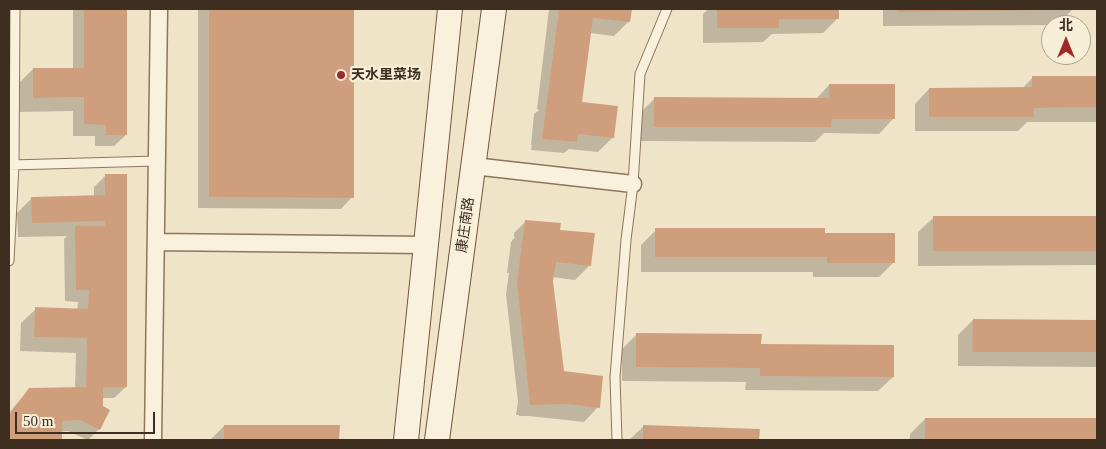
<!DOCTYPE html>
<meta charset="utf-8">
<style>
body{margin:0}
#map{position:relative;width:1106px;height:449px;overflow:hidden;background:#f0e4c8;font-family:"Times New Roman","Noto Sans SC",serif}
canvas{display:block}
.frame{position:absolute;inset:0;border:10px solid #3d2e20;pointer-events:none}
.north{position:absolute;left:1041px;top:15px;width:50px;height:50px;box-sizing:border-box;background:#f7eed8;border:1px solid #ada18e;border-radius:50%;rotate:0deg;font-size:14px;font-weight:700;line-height:20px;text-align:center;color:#3d2e20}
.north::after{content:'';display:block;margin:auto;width:18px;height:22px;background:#9e2a2b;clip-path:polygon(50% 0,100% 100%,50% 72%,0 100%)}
.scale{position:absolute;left:15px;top:412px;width:140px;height:22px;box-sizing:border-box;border:2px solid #3d2e20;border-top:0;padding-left:6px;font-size:15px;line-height:18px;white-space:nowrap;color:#3d2e20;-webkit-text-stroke:4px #f7eed8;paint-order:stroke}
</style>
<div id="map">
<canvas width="1106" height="449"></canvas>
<div class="frame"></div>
<div class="north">北</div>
<div class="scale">50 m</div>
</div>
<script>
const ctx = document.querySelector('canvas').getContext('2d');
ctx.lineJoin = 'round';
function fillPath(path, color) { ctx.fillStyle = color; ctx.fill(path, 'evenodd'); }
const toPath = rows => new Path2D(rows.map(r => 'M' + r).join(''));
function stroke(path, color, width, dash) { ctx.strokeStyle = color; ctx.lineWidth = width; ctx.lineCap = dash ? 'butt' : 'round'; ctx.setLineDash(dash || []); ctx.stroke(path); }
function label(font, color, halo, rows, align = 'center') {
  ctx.font = font + ' "Times New Roman","Noto Sans SC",serif'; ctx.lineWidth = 4.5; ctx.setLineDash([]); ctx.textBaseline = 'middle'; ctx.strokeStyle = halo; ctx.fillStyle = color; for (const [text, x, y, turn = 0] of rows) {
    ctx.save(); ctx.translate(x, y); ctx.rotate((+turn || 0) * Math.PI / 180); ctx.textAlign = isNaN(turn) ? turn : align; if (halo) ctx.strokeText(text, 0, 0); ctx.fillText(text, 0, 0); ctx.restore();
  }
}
const shadow = toPath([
 [73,9,126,9,126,135,114,146,95,146,95,136,73,136,73,111,19,112,18,84,33,69,73,69],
 [198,9,353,9,352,197,341,209,198,208],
 [549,9,631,9,629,21,614,36,590,33,581,103,613,137,598,152,569,149,564,153,531,150,532,145,531,145,534,114,539,110,537,109],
 [708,9,838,9,838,18,823,33,772,34,763,42,703,43,703,14],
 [883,9,1072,9,1072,10,1057,25,883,26],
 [1033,77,1097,77,1097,122,1027,122,1018,131,915,131,915,104,929,89,1022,89],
 [829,85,893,119,879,134,824,133,815,142,640,141,640,113,655,98,816,99],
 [106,175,126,387,114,398,102,398,99,429,88,440,68,431,60,432,60,440,9,440,9,413,18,402,30,390,75,388,76,353,20,351,21,323,36,309,77,310,78,302,65,301,64,239,67,236,18,237,17,213,32,198,94,196,94,187],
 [1097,217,1097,265,918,266,918,232,933,218],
 [526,221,559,231,590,265,575,280,552,277,563,373,598,407,584,422,529,416,519,416,519,415,516,415,518,402,506,294,509,273,507,273,511,242,515,237,514,237,514,233],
 [656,230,824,234,894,262,879,277,813,277,813,272,641,272,641,245],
 [973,320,1097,321,1097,367,958,366,958,335],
 [637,334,760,345,893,377,878,391,745,390,746,382,622,381,622,349],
 [925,419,1097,419,1097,440,910,440,910,434],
 [224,426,338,426,338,440,210,440],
 [644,426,758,430,758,440,629,440]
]);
const building = toPath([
 [84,9,127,9,127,135,106,135,106,125,84,124,84,97,33,98,33,68,84,68],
 [209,9,354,9,354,198,209,197],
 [559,9,632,9,630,22,593,18,582,102,618,106,614,138,578,134,577,142,542,139],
 [717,9,839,9,839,19,779,19,779,28,717,28],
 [897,9,1050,9,1050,10,897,12],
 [1032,76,1097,76,1097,107,1034,108,1034,117,929,117,929,88,1032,87],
 [829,84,895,84,895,119,832,119,831,127,654,127,654,97,829,98],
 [105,174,127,174,127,387,103,387,103,406,110,410,100,430,80,420,62,421,62,440,9,440,9,415,29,388,86,387,87,338,34,337,35,307,88,309,89,290,76,290,75,226,105,226,105,221,32,223,31,197,105,195],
 [933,216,1097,216,1097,251,933,251],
 [525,220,561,223,560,230,595,233,591,266,556,262,553,281,564,371,603,376,600,408,568,404,530,405,517,282],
 [655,228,825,228,825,233,895,233,895,263,827,263,827,257,655,257],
 [973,319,1097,320,1097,352,972,352],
 [636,333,762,334,761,344,894,345,894,377,760,376,760,368,636,367],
 [925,418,1097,418,1097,440,925,440],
 [224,425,340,425,339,440,224,440],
 [643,425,760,429,759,440,643,440]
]);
const service = toPath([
 [10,165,157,161],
 [9,261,14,165,15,9],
 [617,440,615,377,626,240,633,184,640,74,667,9]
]);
const minor = toPath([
 [473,166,633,184],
 [156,242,426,245],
 [153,440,159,9]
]);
const secondary = toPath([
 [406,440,450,9],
 [437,440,494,9]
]);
const markers = [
 [341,75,5,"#9e2a2b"]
];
const poiNames = [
 ["天水里菜场",351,75]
];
const streetNames = [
 ["康庄南路",466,225,-82]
];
fillPath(shadow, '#0003');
fillPath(building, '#cf9f7d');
stroke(service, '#8d765c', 11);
stroke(minor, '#8d765c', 19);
stroke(secondary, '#6f573f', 26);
stroke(service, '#faf1dc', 9);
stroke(minor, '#faf1dc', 16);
stroke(secondary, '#faf1dc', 24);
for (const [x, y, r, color] of markers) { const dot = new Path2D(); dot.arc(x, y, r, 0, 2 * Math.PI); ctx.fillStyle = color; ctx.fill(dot); stroke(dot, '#f7eed8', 2); }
label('bold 14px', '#3d2e20', '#f7eed8', poiNames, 'left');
label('14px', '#3d2e20', '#f7eed8', streetNames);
</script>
